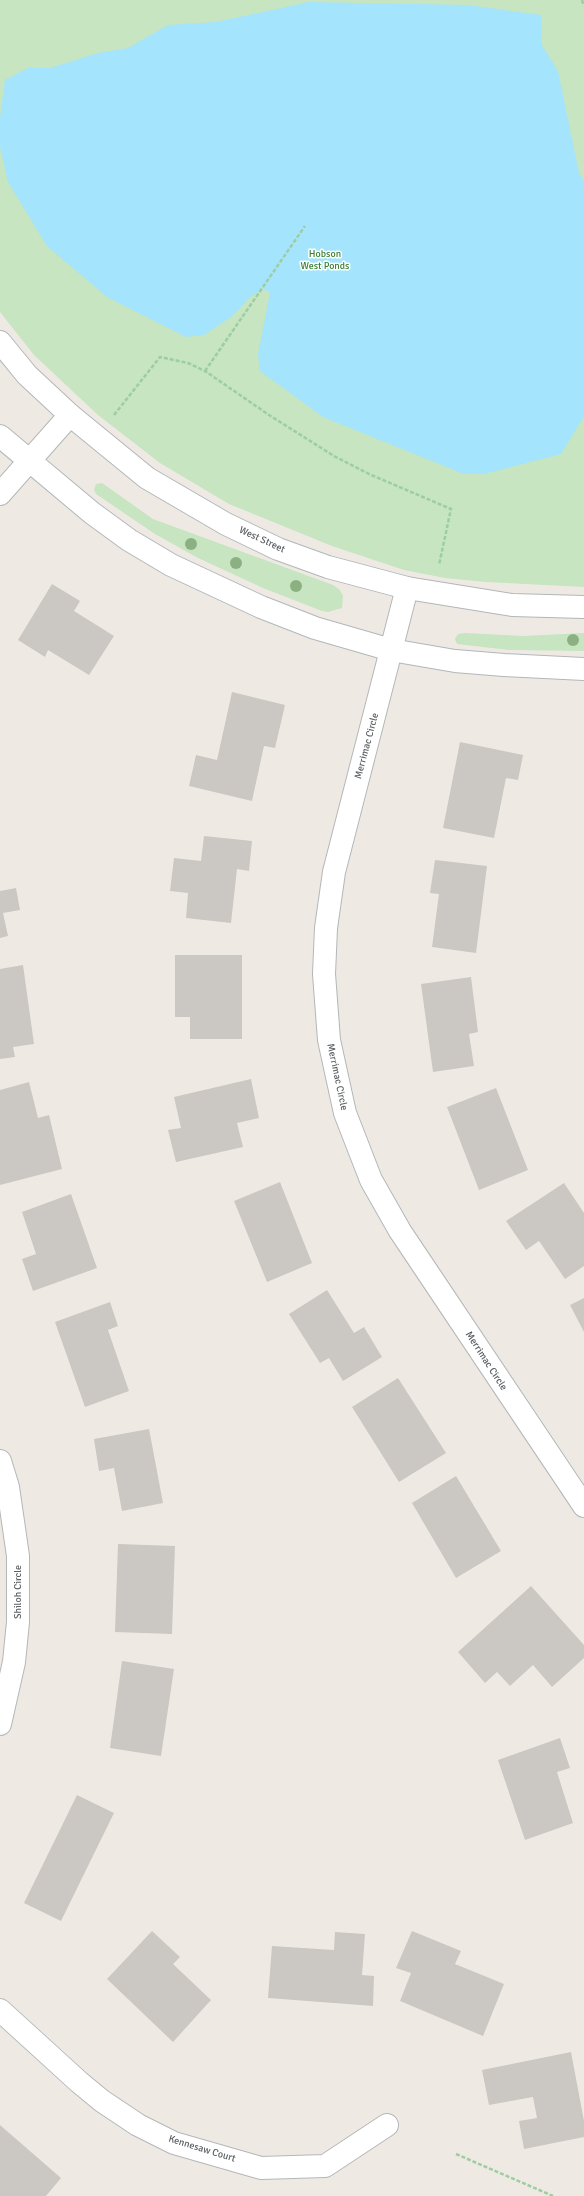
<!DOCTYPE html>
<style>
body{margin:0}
canvas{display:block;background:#eeeae3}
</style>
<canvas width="584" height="2196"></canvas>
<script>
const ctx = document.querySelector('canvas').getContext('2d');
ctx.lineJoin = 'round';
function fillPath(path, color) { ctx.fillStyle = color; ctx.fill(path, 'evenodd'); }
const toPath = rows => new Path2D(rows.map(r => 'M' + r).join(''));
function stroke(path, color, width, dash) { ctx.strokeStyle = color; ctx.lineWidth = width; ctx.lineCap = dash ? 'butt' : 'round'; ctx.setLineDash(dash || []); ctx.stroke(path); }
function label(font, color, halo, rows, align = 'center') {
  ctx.font = font + ' Signika,sans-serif'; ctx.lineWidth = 3; ctx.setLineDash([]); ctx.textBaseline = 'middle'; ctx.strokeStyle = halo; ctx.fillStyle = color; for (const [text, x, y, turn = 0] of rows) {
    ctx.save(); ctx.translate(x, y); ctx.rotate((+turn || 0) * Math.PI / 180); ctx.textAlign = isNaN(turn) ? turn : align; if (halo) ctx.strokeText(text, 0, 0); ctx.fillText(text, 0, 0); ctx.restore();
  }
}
const green = toPath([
 [0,0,584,0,584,587,486,582,445,578,404,570,332,546,229,504,160,463,98,415,34,355,0,312],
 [102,483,153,519,333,585,340,590,343,596,342,608,328,612,322,611,263,588,198,558,155,534,96,494,94,490,96,484],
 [465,633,523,636,584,633,584,651,509,650,457,644,455,639,458,634]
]);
const water = toPath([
 [309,2,467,5,541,15,542,45,558,71,579,173,584,182,584,416,561,454,484,474,464,474,323,417,260,371,258,354,270,293,263,288,249,298,231,317,204,335,186,337,107,297,47,246,8,182,0,147,0,118,5,80,28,68,50,68,98,53,128,48,168,25,216,22]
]);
const building = toPath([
 [52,584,80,601,74,611,114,636,89,675,48,650,45,657,18,640],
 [232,692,285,705,275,748,264,746,252,801,189,786,196,755,217,760],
 [460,742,523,755,518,780,506,778,494,838,443,828],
 [204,836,252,841,249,871,237,869,231,923,186,918,188,893,170,891,174,858,201,861],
 [435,860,487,866,476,953,432,947,439,894,430,893],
 [16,888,20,910,3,913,8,936,0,938,0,891],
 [175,955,242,955,242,1039,190,1039,190,1017,175,1017],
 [23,965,34,1044,13,1047,15,1057,0,1059,0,969],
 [471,977,478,1032,469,1034,474,1066,433,1072,421,984],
 [251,1079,259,1118,237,1123,243,1147,176,1162,168,1130,181,1128,174,1097],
 [29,1082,38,1118,49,1115,62,1169,0,1185,0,1090],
 [496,1088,528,1170,479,1190,447,1107],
 [280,1182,312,1263,267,1282,234,1201],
 [564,1183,584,1213,584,1266,565,1279,539,1241,526,1250,506,1221],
 [71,1194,97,1268,33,1291,22,1259,36,1254,22,1212],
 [327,1290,354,1333,364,1327,382,1357,343,1381,329,1358,320,1363,289,1314],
 [584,1298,584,1332,570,1305],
 [110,1302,118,1326,108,1330,129,1391,85,1407,55,1322],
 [398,1378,446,1453,399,1482,352,1407],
 [149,1429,163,1503,122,1511,114,1468,99,1471,94,1439],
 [456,1476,501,1551,456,1578,412,1503],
 [118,1544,175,1546,172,1634,115,1632],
 [531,1586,584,1645,584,1658,552,1687,533,1665,510,1686,497,1672,485,1683,458,1652],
 [122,1661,174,1669,161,1756,110,1748],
 [560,1738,570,1768,557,1772,573,1823,525,1840,498,1760],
 [77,1795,114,1813,61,1921,24,1903],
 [152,1931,180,1957,173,1964,211,2000,173,2042,107,1979],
 [412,1931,461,1951,455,1964,504,1984,483,2036,400,2001,411,1973,396,1968],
 [335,1932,365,1934,362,1975,374,1976,373,2006,268,1998,272,1946,334,1950],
 [571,2052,584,2121,584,2137,524,2149,519,2121,537,2118,533,2097,489,2105,482,2070],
 [0,2125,61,2178,46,2196,0,2196]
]);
const path = toPath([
 [582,0,584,6],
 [205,371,305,226],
 [114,415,160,357,188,363,205,371,269,415,334,456,369,474,451,509,439,565],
 [456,2154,553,2196]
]);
const street = toPath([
 [0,494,70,415],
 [407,588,334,872,326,928,324,974,329,1040,345,1113,371,1180,400,1231,584,1506],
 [0,1461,8,1487,18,1556,18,1622,14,1662,0,1724],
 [0,2010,79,2082,102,2101,138,2125,174,2143,261,2168,325,2166,387,2125]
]);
const secondary = toPath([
 [0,342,27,375,70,415,147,478,226,524,278,549,328,567,407,588,512,605,584,607],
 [0,436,92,513,129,540,171,565,261,607,315,628,391,650,455,661,504,665,584,669]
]);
const trees = [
 [191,544],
 [236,563],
 [296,586],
 [573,640]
];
const parkNames = [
 ["Hobson",325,254],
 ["West Ponds",325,266]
];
const streetNames = [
 ["West Street",262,540,25],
 ["Merrimac Circle",367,746,-75],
 ["Merrimac Circle",337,1077,78],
 ["Merrimac Circle",486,1361,57],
 ["Shiloh Circle",18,1592,-90],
 ["Kennesaw Court",202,2149,17]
];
fillPath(green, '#c6e5c0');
fillPath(water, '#a4e4fd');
fillPath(building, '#cbc7c2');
stroke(street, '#b4b7ba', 24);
stroke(secondary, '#b2b7bb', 24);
stroke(path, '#9dcda3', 2.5, [4, 2]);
stroke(street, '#fff', 22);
stroke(secondary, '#fff', 22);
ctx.fillStyle = '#8db083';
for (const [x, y] of trees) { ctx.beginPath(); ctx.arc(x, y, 6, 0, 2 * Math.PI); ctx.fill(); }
label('10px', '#3d8135', '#fff', parkNames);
label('10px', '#5b6064', '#fff', streetNames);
</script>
